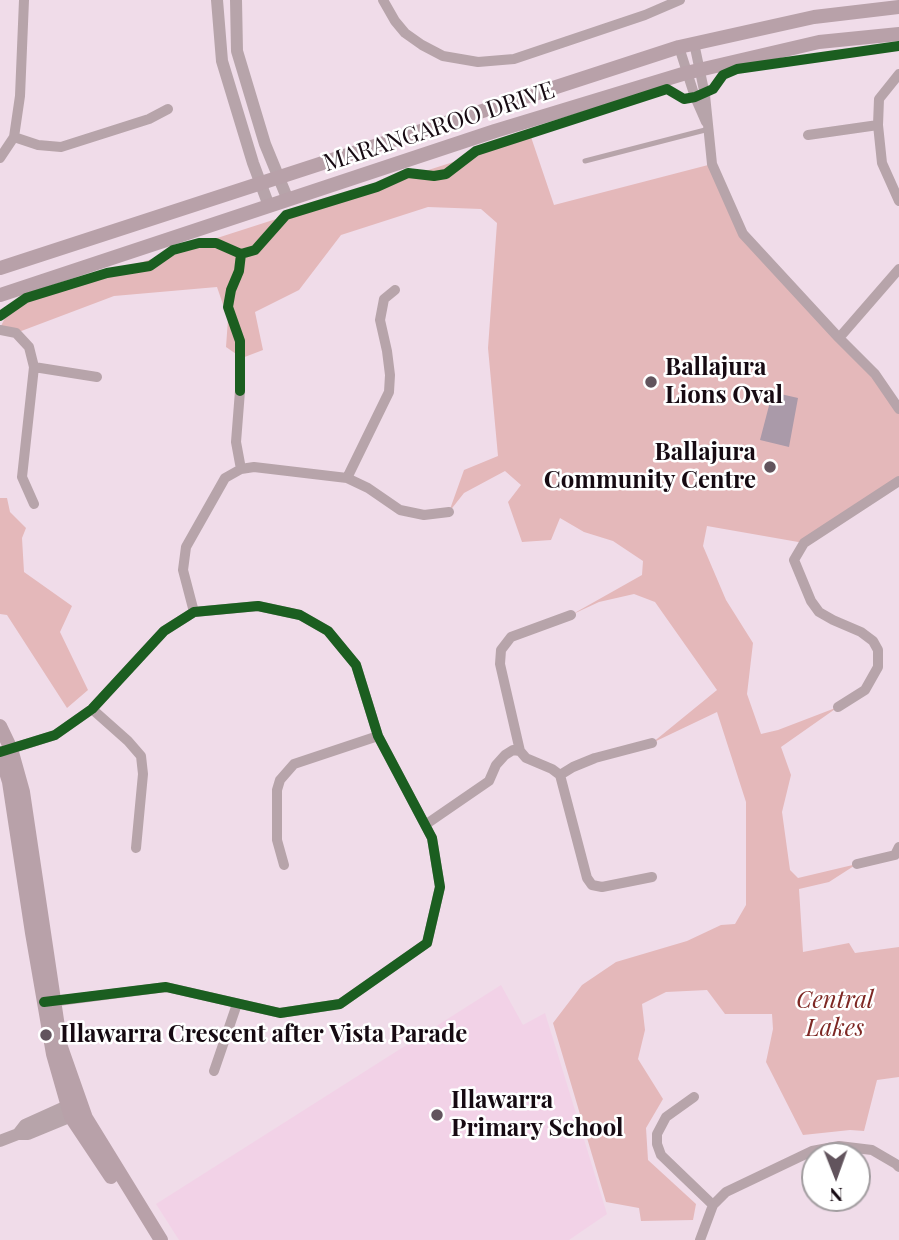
<!DOCTYPE html>
<style>
body{margin:0}
#map{position:relative;width:899px;height:1240px;overflow:hidden;background:#f0dce9;font-family:"Playfair Display",serif}
canvas{display:block}
.north{position:absolute;left:801px;top:1142px;width:70px;height:70px;box-sizing:border-box;background:#fff;border:2px solid #a29da0;border-radius:50%;rotate:179deg;font-size:19px;font-weight:700;line-height:28px;text-align:center;color:#160a12}
.north::after{content:'';display:block;margin:auto;width:24px;height:32px;background:#62545d;clip-path:polygon(50% 0,100% 100%,50% 72%,0 100%)}
</style>
<div id="map">
<canvas width="899" height="1240"></canvas>
<div class="north">N</div>
</div>
<script>
const ctx = document.querySelector('canvas').getContext('2d');
ctx.lineJoin = 'round';
function fillPath(path, color) { ctx.fillStyle = color; ctx.fill(path, 'evenodd'); }
const toPath = rows => new Path2D(rows.map(r => 'M' + r).join(''));
function stroke(path, color, width, dash) { ctx.strokeStyle = color; ctx.lineWidth = width; ctx.lineCap = dash ? 'butt' : 'round'; ctx.setLineDash(dash || []); ctx.stroke(path); }
function label(font, color, halo, rows, align = 'center') {
  ctx.font = font + ' "Playfair Display",serif'; ctx.lineWidth = 5; ctx.setLineDash([]); ctx.textBaseline = 'middle'; ctx.strokeStyle = halo; ctx.fillStyle = color; for (const [text, x, y, turn = 0] of rows) {
    ctx.save(); ctx.translate(x, y); ctx.rotate((+turn || 0) * Math.PI / 180); ctx.textAlign = isNaN(turn) ? turn : align; if (halo) ctx.strokeText(text, 0, 0); ctx.fillText(text, 0, 0); ctx.restore();
  }
}
const built = toPath([
 [501,985,523,1025,545,1013,607,1214,569,1240,179,1240,156,1204]
]);
const green = toPath([
 [531,137,554,205,712,164,743,234,839,338,899,409,899,481,804,543,707,526,703,546,726,600,753,643,747,694,761,734,778,730,838,707,781,747,791,775,782,812,790,870,798,878,857,864,829,882,799,889,803,952,849,943,855,953,899,947,899,1077,877,1080,864,1131,850,1130,803,1135,766,1062,773,1029,772,1014,725,1014,707,990,666,992,642,1004,645,1030,638,1059,663,1099,646,1128,648,1160,696,1204,693,1220,641,1221,639,1208,606,1202,553,1023,582,985,616,962,687,941,721,925,735,924,746,905,746,802,717,712,652,743,717,690,655,602,634,594,599,602,571,615,642,575,643,561,613,541,584,532,560,518,551,540,522,542,508,502,521,485,505,471,464,493,449,512,464,470,498,456,488,348,497,223,481,209,428,207,341,235,299,290,255,312,263,350,242,358,226,347,228,319,217,287,114,296,16,333,0,328,12,304],
 [0,498,7,498,10,512,26,528,22,538,24,572,72,606,60,632,88,690,67,708,7,615,0,614]
]);
const building = toPath([
 [776,393,798,398,789,447,760,440,771,398,774,399]
]);
const service = toPath([
 [585,161,709,129]
]);
const minor = toPath([
 [383,0,395,21,405,33,422,45,443,56,478,62,514,59,645,15,680,0],
 [694,43,705,95,712,164,743,234,839,338,875,374,899,409],
 [679,47,695,97,706,122],
 [899,74,879,99,878,125,882,163,899,201],
 [808,135,878,125],
 [14,137,38,145,61,147,149,119,168,109],
 [0,158,14,137,20,96,24,0],
 [0,330,16,333,29,347,34,367,22,477,34,504],
 [839,338,899,269],
 [34,367,97,377],
 [240,391,236,442,241,469],
 [347,478,389,392,390,375,387,351,380,320,384,299,395,290],
 [194,612,183,570,186,547,225,478,241,469,254,467,347,478,368,488,400,510,424,515,449,512],
 [838,707,865,690,878,667,878,650,873,641,861,632,833,620,819,612,811,601,794,560,804,543,899,481],
 [92,709,128,741,141,756,143,774,136,848],
 [7,750,55,735,92,709,164,631,194,612,258,606,300,615,328,631,356,665,378,736,432,838,440,887,427,943,340,1004,280,1013,166,987,50,1002],
 [520,751,526,758,552,769,560,775,587,878,592,885,602,887,652,877],
 [560,775,573,767,595,758,652,743],
 [425,825,489,781,496,765,505,755,513,750,520,751,500,664,501,650,511,637,571,615],
 [857,864,895,855,899,847],
 [284,865,277,840,277,790,280,780,294,764,378,736],
 [214,1071,237,1004],
 [694,1097,666,1117,657,1134,657,1144,661,1155,713,1205],
 [700,1240,713,1205,726,1192,812,1151,839,1146,872,1150,896,1164,899,1167]
]);
const tertiary = toPath([
 [217,0,222,61,253,163,269,206],
 [236,0,237,51,265,144,288,200],
 [18,1134,28,1134,79,1113],
 [0,1141,18,1134,25,1125,76,1102]
]);
const secondary = toPath([
 [0,268,679,47,814,17,899,7],
 [0,295,495,131,686,73,819,42,899,34],
 [0,726,11,749,23,792,61,1047,86,1118,161,1240],
 [0,753,9,782,32,933,53,1054,71,1117,111,1177]
]);
const cycleway = toPath([
 [0,316,26,298,107,273,150,266,173,250,199,243,216,243,241,254,255,250,286,215,377,187,408,173,434,176,446,174,476,151,667,89,684,99,695,97,713,89,723,75,737,69,899,46],
 [240,391,240,341,228,307,231,290,239,271,241,254],
 [0,752,55,735,92,709,164,631,194,612,258,606,300,615,328,631,356,665,378,736,432,838,440,887,427,943,340,1004,280,1013,166,987,44,1002]
]);
const markers = [
 [651,382,7,"#62545d"],
 [770,467,7,"#62545d"],
 [46,1035,7,"#62545d"],
 [437,1115,7,"#62545d"]
];
const streetNames = [
 ["MARANGAROO DRIVE",439,127,-18]
];
const poiNames = [
 ["Ballajura",665,368],
 ["Lions Oval",665,396],
 ["Ballajura",756,453,"right"],
 ["Community Centre",756,481,"right"],
 ["Illawarra Crescent after Vista Parade",60,1035],
 ["Illawarra",451,1101],
 ["Primary School",451,1129]
];
const parkNames = [
 ["Central",835,1001],
 ["Lakes",835,1029]
];
fillPath(built, '#f2d2e7');
fillPath(green, '#e4b8ba');
fillPath(building, '#aa9aa9');
stroke(service, '#b7a4aa', 5);
stroke(minor, '#b7a4aa', 10);
stroke(tertiary, '#b7a4aa', 12);
stroke(secondary, '#b8a1a9', 14);
stroke(cycleway, '#1b5e20', 10);
for (const [x, y, r, color] of markers) { const dot = new Path2D(); dot.arc(x, y, r, 0, 2 * Math.PI); ctx.fillStyle = color; ctx.fill(dot); stroke(dot, '#fff', 2.5); }
label('24px', '#160a12', '#fff', streetNames);
label('bold 24px', '#160a12', '#fff', poiNames, 'left');
label('italic 24px', '#7d2723', '#fff', parkNames);
</script>
